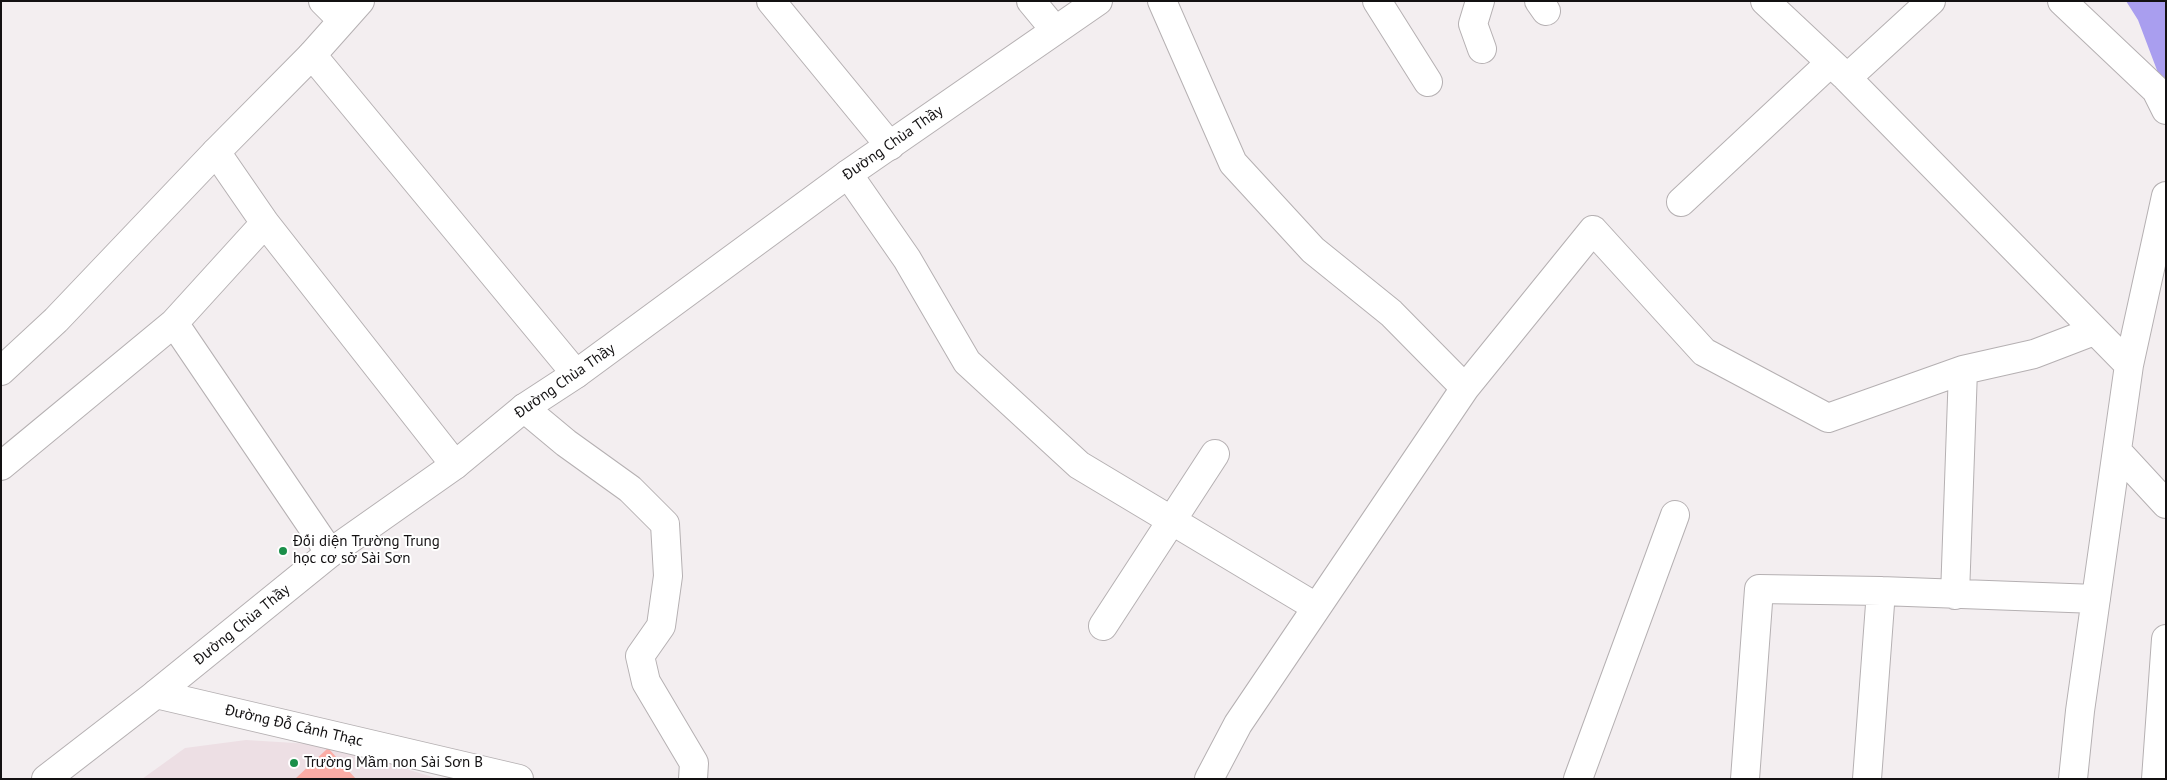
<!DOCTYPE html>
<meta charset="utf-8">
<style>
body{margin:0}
#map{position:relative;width:2167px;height:780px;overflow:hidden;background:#f3eef0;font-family:"PT Sans",sans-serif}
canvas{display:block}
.frame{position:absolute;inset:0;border:2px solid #131112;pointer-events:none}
</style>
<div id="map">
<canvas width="2167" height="780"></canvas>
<div class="frame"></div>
</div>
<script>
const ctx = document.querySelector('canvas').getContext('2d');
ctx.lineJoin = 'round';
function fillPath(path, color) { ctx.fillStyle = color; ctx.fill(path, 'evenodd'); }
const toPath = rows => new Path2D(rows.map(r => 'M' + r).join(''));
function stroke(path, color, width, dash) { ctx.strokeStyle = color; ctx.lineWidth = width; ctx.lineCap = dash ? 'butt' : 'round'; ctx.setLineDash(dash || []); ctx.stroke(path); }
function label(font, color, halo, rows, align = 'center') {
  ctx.font = font + ' "PT Sans",sans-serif'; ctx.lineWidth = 4; ctx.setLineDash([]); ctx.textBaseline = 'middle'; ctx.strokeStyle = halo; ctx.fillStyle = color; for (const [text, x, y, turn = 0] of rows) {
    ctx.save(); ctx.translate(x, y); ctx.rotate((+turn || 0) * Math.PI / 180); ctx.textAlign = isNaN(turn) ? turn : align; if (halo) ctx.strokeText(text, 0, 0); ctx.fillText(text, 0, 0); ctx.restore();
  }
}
const built = toPath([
 [246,740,328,745,439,779,142,779,185,748]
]);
const water = toPath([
 [2126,1,2166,1,2166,94,2138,20]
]);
const building = toPath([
 [328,748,356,779,295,779]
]);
const minor = toPath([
 [323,1,342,20],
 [771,1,890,146],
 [1031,1,1055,30],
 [1162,1,1233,163,1313,250,1391,313,1465,388],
 [1377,1,1428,82],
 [1480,1,1473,24,1482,49],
 [1539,1,1546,11],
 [1765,1,1844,75],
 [1931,1,1847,78,2129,365],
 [2062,1,2156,90,2166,110],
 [312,55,576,374],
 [216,152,265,223,455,465],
 [848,174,907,259,967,362,1079,465,1316,607],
 [1681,202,1830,63],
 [174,323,330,553],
 [524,408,566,443,630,489,665,524,668,576,661,626,640,656,646,682,694,763,693,779],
 [2117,451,2166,504],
 [1,466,174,323,265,223],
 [1955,595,1963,370],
 [1103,626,1215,454],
 [1209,779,1238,724,1465,388,1593,230,1704,352,1828,418,1963,370,2034,354,2094,331],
 [1578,779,1675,515],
 [1745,779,1759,589,1881,591,2096,599],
 [1867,779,1881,591],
 [2073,779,2080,711,2129,365,2166,196],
 [2156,779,2166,639]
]);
const tertiary = toPath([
 [156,694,519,779]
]);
const secondary = toPath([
 [1,371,56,320,216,152,312,55,360,1]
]);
const primary = toPath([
 [46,779,156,694,330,553,455,465,524,408,576,374,848,174,1098,1]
]);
const markers = [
 [283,551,5,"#1b8f4a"],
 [294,763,5,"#1b8f4a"]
];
const streetNames = [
 ["Đường Chùa Thầy",893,143,-35],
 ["Đường Chùa Thầy",565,381,-35],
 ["Đường Chùa Thầy",242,625,-39],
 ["Đường Đỗ Cảnh Thạc",294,726,13]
];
const poiNames = [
 ["Đối diện Trường Trung",293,542],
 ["học cơ sở Sài Sơn",293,559],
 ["Trường Mầm non Sài Sơn B",304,763]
];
fillPath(built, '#eddfe4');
fillPath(water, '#a99eef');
fillPath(building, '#fbada6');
stroke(minor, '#b5b0b2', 30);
stroke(tertiary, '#b5b0b2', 30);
stroke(secondary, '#b5b0b2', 30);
stroke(primary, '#b5b0b2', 30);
stroke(minor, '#fff', 28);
stroke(tertiary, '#fff', 28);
stroke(secondary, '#fff', 28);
stroke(primary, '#fff', 28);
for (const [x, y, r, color] of markers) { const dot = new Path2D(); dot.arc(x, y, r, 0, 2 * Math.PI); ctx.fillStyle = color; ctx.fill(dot); stroke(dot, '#fff', 2); }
label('15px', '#131112', '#fff', streetNames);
label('15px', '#131112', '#fff', poiNames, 'left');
</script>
